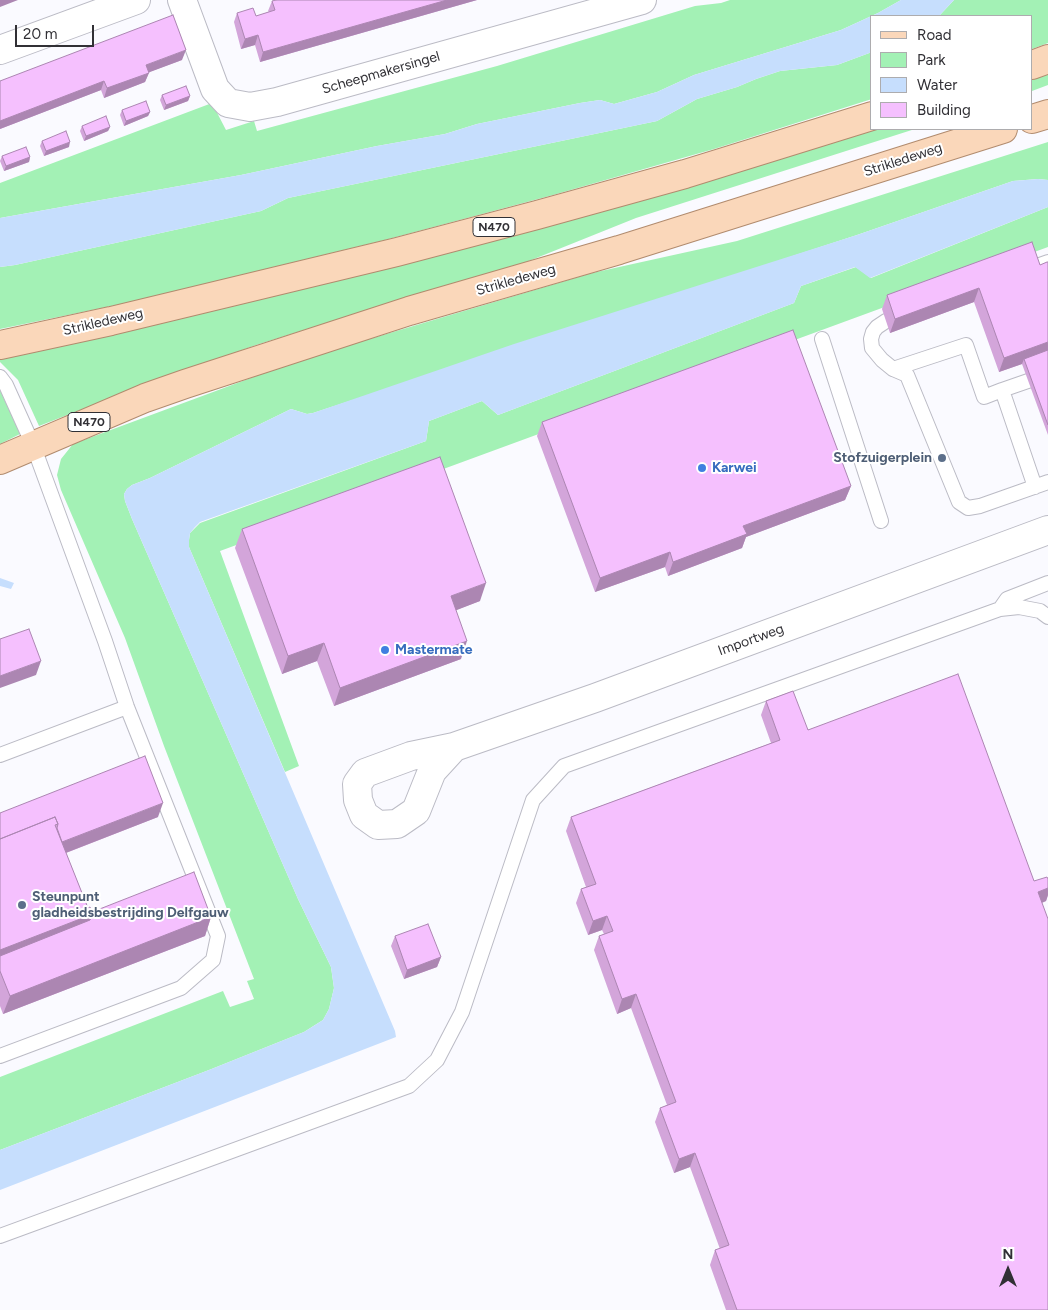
<!DOCTYPE html>
<style>
body{margin:0}
#map{position:relative;width:1048px;height:1310px;overflow:hidden;background:#fafaff;font-family:Figtree,sans-serif}
canvas{display:block}
.legend{position:absolute;left:870px;top:15px;width:162px;height:115px;box-sizing:border-box;background:#fff;border:1px solid #adacae;margin:0;padding:6px 9px;list-style:none;font-size:15px;color:#313035}
.legend li{display:flex;align-items:center;gap:10px;height:25px}
.legend b{width:25px;border:1px solid #adacae}
.north{position:absolute;left:983px;top:1245px;width:50px;height:50px;-webkit-text-stroke:4px #fff;paint-order:stroke;rotate:0deg;font-size:14px;font-weight:700;line-height:20px;text-align:center;color:#313035}
.north::after{content:'';display:block;margin:auto;width:18px;height:22px;background:#313035;clip-path:polygon(50% 0,100% 100%,50% 72%,0 100%)}
.scale{position:absolute;left:15px;top:25px;width:79px;height:22px;box-sizing:border-box;border:2px solid #313035;border-top:0;padding-left:6px;font-size:15px;line-height:18px;white-space:nowrap;color:#313035;-webkit-text-stroke:4px #fff;paint-order:stroke}
</style>
<div id="map">
<canvas width="1048" height="1310"></canvas>
<ul class="legend">
<li><b style="height:6px;background:#fad7ba"></b>Road</li>
<li><b style="height:14px;background:#a3f1b5"></b>Park</li>
<li><b style="height:14px;background:#c6defd"></b>Water</li>
<li><b style="height:14px;background:#f5c0fe"></b>Building</li>
</ul>
<div class="north">N</div>
<div class="scale">20 m</div>
</div>
<script>
const ctx = document.querySelector('canvas').getContext('2d');
ctx.lineJoin = 'round';
function fillPath(path, color) { ctx.fillStyle = color; ctx.fill(path, 'evenodd'); }
const toPath = rows => new Path2D(rows.map(r => 'M' + r).join(''));
function stroke(path, color, width, dash) { ctx.strokeStyle = color; ctx.lineWidth = width; ctx.lineCap = dash ? 'butt' : 'round'; ctx.setLineDash(dash || []); ctx.stroke(path); }
function label(font, color, halo, rows, align = 'center') {
  ctx.font = font + ' Figtree,sans-serif'; ctx.lineWidth = 4; ctx.setLineDash([]); ctx.textBaseline = 'middle'; ctx.strokeStyle = halo; ctx.fillStyle = color; for (const [text, x, y, turn = 0] of rows) {
    ctx.save(); ctx.translate(x, y); ctx.rotate((+turn || 0) * Math.PI / 180); ctx.textAlign = isNaN(turn) ? turn : align; if (halo) ctx.strokeText(text, 0, 0); ctx.fillText(text, 0, 0); ctx.restore();
  }
}
const green = toPath([
 [730,0,901,0,878,13,841,30,694,75,657,92,614,104,600,100,580,103,477,124,445,134,377,146,241,175,0,218,0,183,212,103,226,130,254,121,257,131,497,66,695,6,721,3],
 [954,0,1048,0,1048,43,1032,49,1032,16,939,16],
 [872,52,872,99,714,149,553,195,385,240,126,303,0,329,0,267,15,265,261,211,288,198,657,121,697,99,737,87,756,79,780,71,837,65],
 [1048,74,1048,85,1032,91,1032,79],
 [875,129,915,129,636,218,504,271,400,300,256,345,134,389,39,426,18,380,0,362,0,358,241,304,483,243],
 [1048,142,1048,180,1038,179,1013,181,857,235,313,413,307,414,291,409,150,478,132,485,127,489,124,494,125,501,132,519,298,899,331,967,334,988,329,1009,323,1020,304,1032,209,1070,0,1150,0,1077,223,991,230,1007,254,999,247,981,254,979,164,746,125,638,61,490,57,475,61,459,73,444,302,359,592,273,737,241],
 [1048,207,1048,247,220,551,299,766,285,772,189,547,189,540,190,533,200,523,426,441,429,421,482,401,498,415,794,303,801,286,856,267,871,278],
 [0,390,20,434,0,444]
]);
const water = toPath([
 [901,0,954,0,939,16,872,16,872,52,837,65,780,71,756,79,737,87,697,99,657,121,288,198,261,211,15,265,0,267,0,218,241,175,377,146,445,134,477,124,580,103,600,100,614,104,657,92,694,75,841,30,878,13],
 [1038,179,1048,180,1048,207,870,278,855,267,801,286,794,303,498,415,482,401,429,421,426,441,200,522,195,527,190,533,189,540,189,547,395,1031,396,1037,0,1190,0,1150,209,1070,304,1032,323,1020,329,1009,334,988,331,967,298,899,132,519,125,501,124,494,127,489,132,485,150,478,291,409,307,414,313,413,514,344,857,235,1013,181],
 [0,578,14,583,11,589,0,586]
]);
const service = toPath([
 [1031,268,1048,262],
 [886,321,877,327,873,332,871,339,872,348,882,360,893,369,907,375,959,502,968,508,980,506,1048,482],
 [822,339,881,521],
 [893,369,966,345,984,397,1002,390,1035,487],
 [0,377,6,385,33,445,105,641,127,707,218,936,213,960,181,988,0,1056],
 [1002,390,1048,374],
 [1000,609,1007,599,1048,583],
 [0,755,127,707],
 [0,1236,409,1086,437,1060,462,1012,533,800,564,766,1000,609,1019,607,1040,611,1048,617]
]);
const minor = toPath([
 [182,0,215,89,228,103,250,107,277,102,642,0],
 [0,50,136,0],
 [454,747,432,771,416,811,397,824,378,825,364,815,358,800,357,784,365,773,411,756,454,747,595,698,1048,530]
]);
const primary = toPath([
 [1032,65,1048,59],
 [1032,119,1048,114],
 [0,345,111,321,397,252,537,215,685,174,872,116],
 [0,460,145,398,185,384,409,311,619,250,1003,129]
]);
const wall = toPath([
 [477,0,260,62,255,45,241,49,234,22,237,13,256,16,269,12,268,11,272,1],
 [182,60,149,72,145,82,104,98,101,90,0,129,0,81],
 [162,95,190,96,188,101,164,110,160,100],
 [122,110,150,112,148,116,124,126,120,115],
 [82,126,110,127,108,131,84,141,80,131],
 [42,141,69,147,44,156,40,146],
 [2,156,30,157,29,162,4,171,0,161],
 [1048,262,1048,435,1022,364,999,372,974,302,890,333,882,309,887,295,1040,265],
 [542,422,851,486,845,500,746,537,742,548,668,576,665,567,595,592,537,436],
 [242,529,480,601,456,610,461,659,334,706,317,661,282,674,235,548],
 [766,701,1034,881,1048,879,1048,895,1046,901,1042,903,1048,1310,726,1310,710,1265,715,1250,720,1249,690,1167,674,1173,655,1122,660,1108,667,1105,631,1008,617,1014,594,950,599,936,604,934,602,930,588,935,576,903,581,889,586,887,566,831,571,817,771,743,761,715],
 [0,813,158,817,66,853,88,908,92,912,211,917,205,936,3,1014,0,1006],
 [395,936,441,957,437,967,404,979,391,946]
]);
const shadedWall = toPath([
 [0,0,18,0,0,7],
 [447,0,477,0,260,62,263,52],
 [258,35,255,45,241,49,245,39],
 [186,50,182,60,142,75,146,65],
 [149,73,145,82,104,98,107,88],
 [104,81,101,90,0,129,0,121],
 [190,96,188,101,164,110,166,105],
 [150,112,148,116,124,126,126,121],
 [110,127,108,131,84,141,86,136],
 [70,142,69,147,44,156,46,151],
 [30,157,29,162,4,171,6,166],
 [979,288,974,302,890,333,895,319],
 [1048,342,1048,354,1024,359,1022,364,999,372,1004,358],
 [851,486,845,500,746,537,742,548,668,576,673,562,743,526],
 [670,552,665,567,595,592,600,578],
 [486,583,480,601,444,615,451,596],
 [467,641,461,659,334,706,340,688],
 [324,643,317,661,282,674,288,656],
 [41,661,36,675,0,688,0,676],
 [163,803,158,817,50,859,55,845],
 [1048,888,1048,895,1046,901,1033,906,1038,892],
 [93,914,84,939,0,971,0,950],
 [607,916,602,930,588,935,593,921],
 [211,917,205,936,3,1014,10,996],
 [441,957,437,967,404,979,407,970],
 [636,994,631,1008,617,1014,622,999],
 [695,1153,690,1167,674,1173,679,1159]
]);
const building = toPath([
 [276,0,447,0,263,52,258,35,245,39,237,13,253,8,256,16,275,10,272,1,276,0],
 [173,15,186,50,146,65,149,73,107,88,104,81,0,121,0,81,173,15],
 [186,86,190,96,166,105,162,95,186,86],
 [146,101,150,112,126,121,122,110,146,101],
 [106,116,110,127,86,136,82,126,106,116],
 [66,131,70,142,46,151,42,141,66,131],
 [26,147,30,157,6,166,2,156,26,147],
 [1032,242,1040,265,1047,262,1048,262,1048,342,1004,358,979,288,895,319,887,295,1032,242],
 [793,330,851,486,743,526,747,534,673,562,670,552,600,578,542,422,793,330],
 [1048,350,1048,425,1024,359,1048,350],
 [440,457,486,583,451,596,467,641,340,688,324,643,288,656,242,529,440,457],
 [29,629,41,661,0,676,0,639,29,629],
 [958,674,1034,881,1047,877,1048,879,1048,888,1038,892,1048,919,1048,1310,737,1310,715,1250,729,1245,695,1153,679,1159,660,1108,676,1102,636,994,622,999,599,936,613,931,607,916,593,921,581,889,596,884,571,817,780,740,766,701,793,691,808,730,958,674],
 [145,756,163,803,62,842,57,828,58,824,55,817,0,839,0,813,145,756],
 [55,817,58,824,55,825,88,908,90,907,93,914,0,950,0,839,55,817],
 [194,872,211,917,10,996,0,971,0,956,90,920,93,914,92,912,194,872],
 [428,924,441,957,407,970,395,936,428,924]
]);
const markers = [
 [942,458,5,"#5c6f8a"],
 [702,468,5,"#3f7fe0"],
 [385,650,5,"#3f7fe0"],
 [22,905,5,"#5c6f8a"]
];
const shields = [
 [494,227,42],
 [89,422,42]
];
const shieldNames = [
 ["N470",494,227],
 ["N470",89,422]
];
const streetNames = [
 ["Scheepmakersingel",381,73,-16],
 ["Strikledeweg",903,160,-18],
 ["Strikledeweg",516,280,-16],
 ["Strikledeweg",103,322,-13],
 ["Importweg",751,640,-20]
];
const serviceNames = [
 ["Stofzuigerplein",932,458],
 ["Steunpunt",32,897,"left"],
 ["gladheidsbestrijding Delfgauw",32,913,"left"]
];
const shopNames = [
 ["Karwei",712,468],
 ["Mastermate",395,650]
];
fillPath(green, '#a3f1b5');
fillPath(water, '#c6defd');
stroke(service, '#bbbbc5', 16);
stroke(minor, '#bbbbc5', 30);
stroke(primary, '#b18b6e', 30);
stroke(service, '#fff', 14);
stroke(minor, '#fff', 28);
stroke(primary, '#fad7ba', 28);
fillPath(wall, '#d3a5da');
fillPath(shadedWall, '#ac86b2');
fillPath(building, '#f5c0fe');
stroke(building, '#ac86b2', 1);
for (const [x, y, r, color] of markers) { const dot = new Path2D(); dot.arc(x, y, r, 0, 2 * Math.PI); ctx.fillStyle = color; ctx.fill(dot); stroke(dot, '#fff', 2); }
for (const [x, y, w] of shields) { const box = new Path2D(); box.roundRect(x - w / 2, y - 9.5, w, 19, 4); ctx.fillStyle = '#fff'; ctx.fill(box); stroke(box, '#313035', 1); }
label('bold 12px', '#313035', null, shieldNames);
label('14px', '#313035', '#fff', streetNames);
label('bold 14px', '#4e5e75', '#fff', serviceNames, 'right');
label('bold 14px', '#366cbe', '#fff', shopNames, 'left');
</script>
